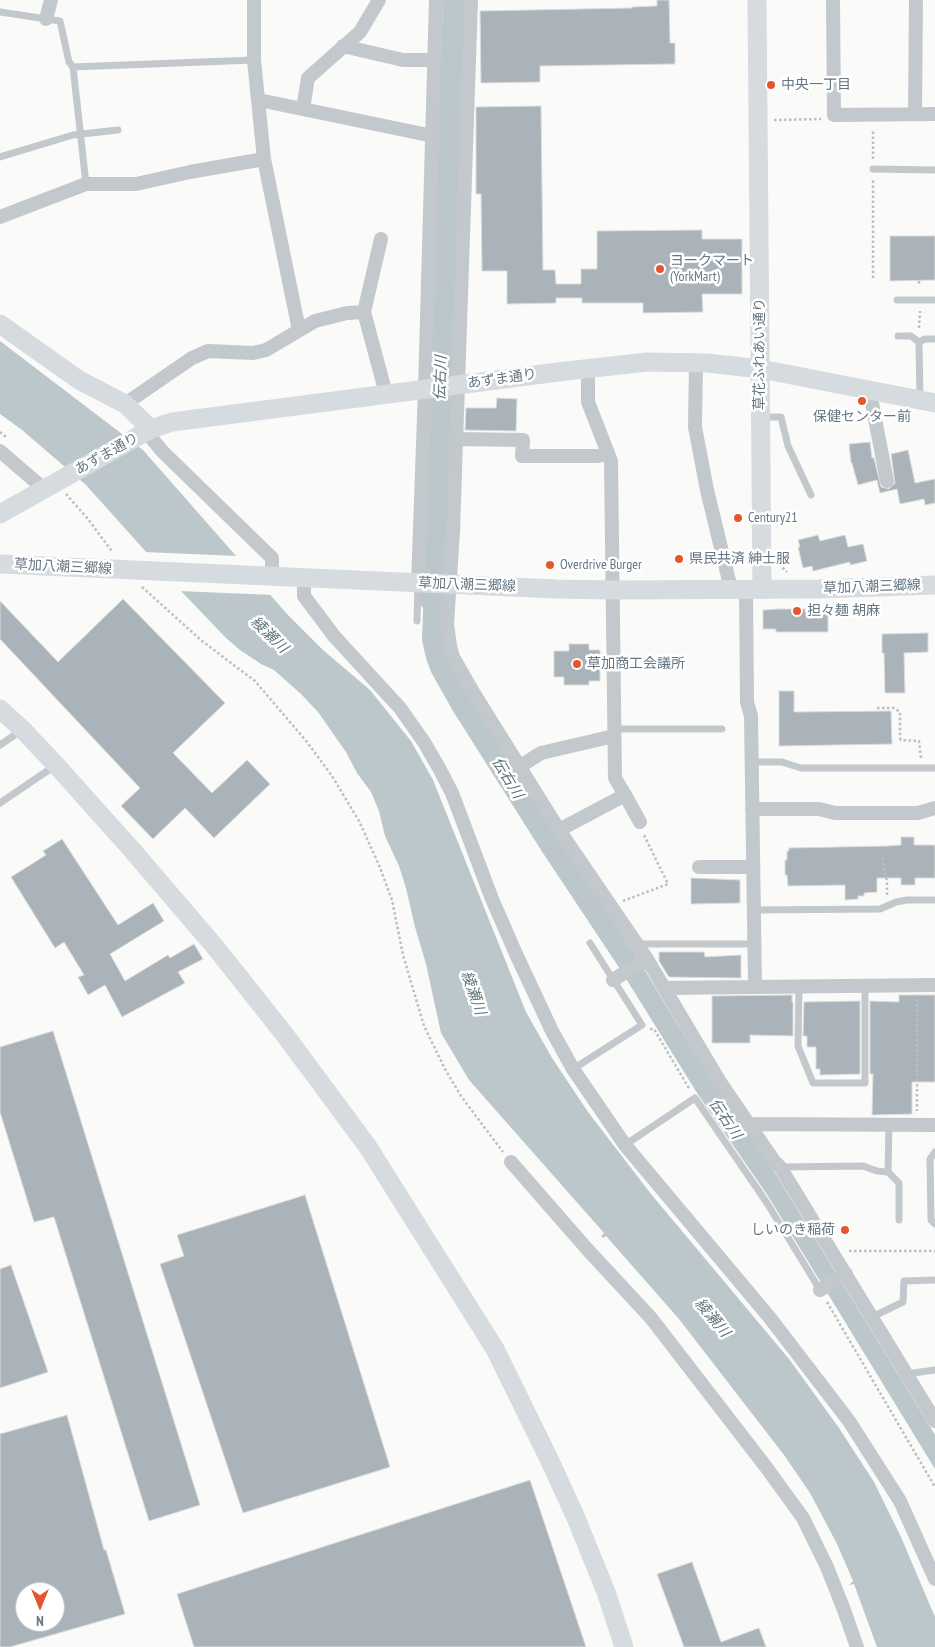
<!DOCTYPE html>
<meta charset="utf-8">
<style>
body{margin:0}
#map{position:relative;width:935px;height:1647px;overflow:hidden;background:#fafaf8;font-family:"PT Sans Narrow",sans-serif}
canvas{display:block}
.north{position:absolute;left:15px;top:1582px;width:50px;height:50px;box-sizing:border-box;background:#fff;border:1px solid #c1c8cd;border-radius:50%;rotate:180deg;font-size:14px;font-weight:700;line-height:20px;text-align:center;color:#657683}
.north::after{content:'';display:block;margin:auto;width:18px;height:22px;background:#e4572e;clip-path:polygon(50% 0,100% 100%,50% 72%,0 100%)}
</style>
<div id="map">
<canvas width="935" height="1647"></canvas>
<div class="north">N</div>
</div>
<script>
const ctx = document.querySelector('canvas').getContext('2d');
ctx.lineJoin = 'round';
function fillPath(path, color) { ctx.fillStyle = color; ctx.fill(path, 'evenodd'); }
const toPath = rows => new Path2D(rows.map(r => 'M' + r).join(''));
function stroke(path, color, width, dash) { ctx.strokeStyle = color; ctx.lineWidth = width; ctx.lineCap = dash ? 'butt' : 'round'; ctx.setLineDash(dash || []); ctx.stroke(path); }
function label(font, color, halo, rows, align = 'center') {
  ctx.font = font + ' "PT Sans Narrow","Noto Sans JP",sans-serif'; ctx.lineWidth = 5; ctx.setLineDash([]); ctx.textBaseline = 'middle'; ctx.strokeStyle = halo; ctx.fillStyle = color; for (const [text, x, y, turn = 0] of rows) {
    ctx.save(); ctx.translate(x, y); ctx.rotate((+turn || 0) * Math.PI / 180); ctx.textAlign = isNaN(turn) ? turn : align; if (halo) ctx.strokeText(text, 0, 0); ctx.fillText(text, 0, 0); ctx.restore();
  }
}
const water = toPath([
 [0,341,143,450,287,614,323,650,370,690,411,741,433,780,526,1012,552,1058,588,1112,651,1194,789,1359,839,1428,874,1482,901,1537,935,1617,935,1647,877,1647,854,1584,849,1585,853,1581,837,1544,810,1493,784,1455,679,1319,606,1236,603,1238,601,1236,604,1233,469,1080,441,1033,426,964,415,927,406,888,399,866,385,836,379,811,371,792,357,773,346,752,318,712,301,694,274,670,261,664,240,650,226,638,182,592,86,485,22,430,0,414],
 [425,559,445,560,459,681,540,811,635,954,710,1078,775,1173,926,1420,935,1435,935,1469,768,1196,697,1093,620,969,541,850,453,711,431,672,426,658,422,640]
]);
const pier = toPath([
 [144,552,239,556,274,595,178,591],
 [424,565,445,566,443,602,423,601]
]);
const river = toPath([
 [432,597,437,532,457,0]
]);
const building = toPath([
 [657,0,669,0,670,43,675,43,675,64,540,66,540,82,481,83,480,11,632,8,632,7,657,6,657,0],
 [541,106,543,270,555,270,556,284,581,284,581,269,597,269,597,231,702,230,702,239,742,239,742,294,702,294,703,312,643,313,643,303,582,303,582,298,556,298,556,303,507,304,507,271,482,271,481,194,476,194,476,107,541,106],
 [890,236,935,236,935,280,890,281,890,236],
 [497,398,517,399,516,431,465,430,466,408,496,408,497,398],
 [870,442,872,458,874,458,881,487,889,489,895,483,891,454,908,450,915,483,935,479,935,503,925,505,924,499,900,504,897,489,880,493,877,480,858,485,852,463,851,463,849,444,870,442],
 [818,535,820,541,845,535,848,547,863,544,867,561,850,565,850,562,813,571,812,566,803,568,798,547,800,547,798,540,818,535],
 [123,599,225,703,173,753,212,793,247,760,270,784,214,838,185,808,153,839,121,806,140,788,0,639,0,601,58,662,123,599],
 [779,609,828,609,828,632,776,632,776,629,763,629,763,610,779,609],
 [928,633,928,652,904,653,905,693,885,693,884,653,882,653,882,634,928,633],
 [569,644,589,644,589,650,600,650,600,681,589,681,589,685,564,685,564,677,554,677,554,651,569,651,569,644],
 [779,691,794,691,794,712,891,711,892,744,779,746,779,691],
 [901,837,914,837,914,845,935,845,935,878,915,878,915,885,901,885,901,878,877,878,877,892,864,893,864,896,858,896,858,899,845,900,845,885,788,886,787,875,785,875,785,860,787,860,787,851,789,851,789,848,888,846,901,845,901,837],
 [62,839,118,925,153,903,164,921,110,954,125,981,168,955,170,958,194,944,203,959,178,972,185,983,122,1017,105,985,88,995,78,977,84,975,64,942,55,948,11,877,46,855,43,851,62,839],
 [691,878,740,880,740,903,691,904,691,878],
 [659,952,704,952,705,957,741,955,741,978,669,977,659,961,659,952],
 [792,995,792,1002,793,1002,793,1036,750,1035,750,1043,712,1043,712,996,792,995],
 [899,995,935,995,935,1082,912,1082,912,1114,872,1115,873,1074,870,1074,870,1001,899,1002,899,995],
 [860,1001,860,1074,820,1075,820,1069,816,1069,816,1047,807,1047,807,1036,803,1036,804,1002,860,1001],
 [53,1031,200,1505,149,1521,54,1217,34,1222,0,1112,0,1047,53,1031],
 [305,1195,390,1467,243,1513,160,1264,184,1256,177,1235,305,1195],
 [11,1265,48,1372,0,1388,0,1269,11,1265],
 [67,1415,104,1550,106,1550,125,1614,10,1647,0,1647,0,1434,67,1415],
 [25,1592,55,1592,55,1622,25,1622,25,1592],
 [530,1480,586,1647,194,1647,177,1594,530,1480],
 [692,1562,721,1642,759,1628,766,1647,684,1647,657,1574,692,1562]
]);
const path = toPath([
 [774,120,821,119],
 [873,159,873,129],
 [873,278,873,179],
 [919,281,919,284],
 [919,328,920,311],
 [0,432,6,437],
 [66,494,88,519,111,550,111,553],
 [779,564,787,572],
 [142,587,202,641,255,681,307,742,332,776,359,821,379,865,392,900,403,955,424,1026,445,1069,461,1096,503,1152],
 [877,708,894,708,900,712,900,738,901,740,919,741,921,758],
 [883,858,883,866,887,881,887,895],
 [623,901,668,884,644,835],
 [917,999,917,1111],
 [650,1029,654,1029,690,1090],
 [849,1251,935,1251],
 [827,1302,935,1487]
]);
const lane = toPath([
 [0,12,60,21,69,62,73,67,254,60],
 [73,67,86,184],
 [0,157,73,135,118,130],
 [873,169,935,170],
 [897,300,935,300],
 [898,336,911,336,919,342,925,339,935,339],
 [919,342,920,399],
 [763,417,781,417,788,446,811,495],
 [417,621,418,583],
 [614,729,722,729],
 [0,745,22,730],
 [752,762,782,762,801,768,935,768],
 [0,803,56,765],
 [753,910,880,909,896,902,907,900,935,900],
 [637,944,755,944],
 [799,986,798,1046,813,1083,865,1083,865,986],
 [573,1069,642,1025,590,943],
 [625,1145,695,1098,767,1203,820,1290],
 [935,1152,930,1159,931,1220,935,1224],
 [780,1167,863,1166,877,1171,888,1172,889,1125],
 [888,1172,899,1183,899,1220],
 [872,1317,903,1302,904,1281,935,1280],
 [906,1374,935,1370]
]);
const street = toPath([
 [254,0,254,60,264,159,299,330],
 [471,0,453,531,447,624,450,646,453,657,473,692,559,830],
 [833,0,834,115,935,114],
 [46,19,51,0],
 [343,46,403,60,435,60],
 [259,100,433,136],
 [303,109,308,78,360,32,379,0],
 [915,114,916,0],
 [0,217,86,184,136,184,190,172,264,159],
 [381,239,364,312,386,394],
 [696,362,695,427,707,490,731,589],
 [588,368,588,402,611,461,615,778,625,795,559,830,647,959,720,1082,774,1161,780,1167,935,1421],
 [871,391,871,398,887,481],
 [125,404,192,358,208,351,253,353,266,350,315,321,347,313,364,312],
 [146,432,163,452,272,558,272,576],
 [456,439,523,440,522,456,598,456,608,454],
 [0,451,44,489],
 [304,577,304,596,334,636,400,708,424,742,439,768,452,793,492,899,516,954,552,1031,573,1069,625,1145,770,1318,849,1421,900,1501,935,1579],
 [418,583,425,390,436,0],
 [746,589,747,702,751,716,755,987],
 [519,767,541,753,614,736],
 [625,795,640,822],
 [752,809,819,809,835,813,918,813,935,808],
 [699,867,753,867],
 [613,980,647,959],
 [664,988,935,985],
 [749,1126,752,1124,935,1125],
 [511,1162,587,1249,651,1318,766,1467,803,1518,827,1567,844,1610,857,1647],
 [820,1290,846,1274]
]);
const secondary = toPath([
 [757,0,762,588],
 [0,324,79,380,125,404,151,429],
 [0,514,151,429,172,422,558,372,647,362,707,363,761,369,935,403],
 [0,564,556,589,612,590,819,589,935,585],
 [0,709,22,729,56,765,133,851,216,948,285,1035,368,1147,495,1349,549,1459,576,1518,606,1592,624,1647]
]);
const markers = [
 [771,85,5,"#e4572e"],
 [660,269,5,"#e4572e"],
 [862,401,5,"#e4572e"],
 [738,518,5,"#e4572e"],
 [679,559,5,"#e4572e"],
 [550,565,5,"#e4572e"],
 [797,611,5,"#e4572e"],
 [577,664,5,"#e4572e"],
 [845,1230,5,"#e4572e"]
];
const poiNames = [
 ["中央一丁目",781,85],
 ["ヨークマート",670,261],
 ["(YorkMart)",670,277],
 ["保健センター前",862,417,"center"],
 ["Century21",748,518],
 ["県民共済 紳士服",689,559],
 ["Overdrive Burger",560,565],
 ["担々麺 胡麻",807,611],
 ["草加商工会議所",587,664],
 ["しいのき稲荷",835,1230,"right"]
];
const streetNames = [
 ["草花ふれあい通り",760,354,-90],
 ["あずま通り",502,379,-8],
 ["あずま通り",107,454,-29],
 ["草加八潮三郷線",63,567,3],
 ["草加八潮三郷線",467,585,2],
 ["草加八潮三郷線",872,587,-2]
];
const waterNames = [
 ["伝右川",441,378,-88],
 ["綾瀬川",269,635,44],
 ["伝右川",507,778,59],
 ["綾瀬川",473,993,71],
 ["伝右川",725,1119,56],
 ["綾瀬川",712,1318,50]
];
fillPath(water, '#bbc7cb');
fillPath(pier, '#fafaf8');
stroke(river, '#bbc7cb', 28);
fillPath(building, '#aab3b9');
stroke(building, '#dcdcda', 1);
stroke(path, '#bbbfc2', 2.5, [2.5, 2.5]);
stroke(lane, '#c3c8cc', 7);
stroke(street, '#c3c8cc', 14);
stroke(secondary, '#d6dbdf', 19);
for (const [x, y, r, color] of markers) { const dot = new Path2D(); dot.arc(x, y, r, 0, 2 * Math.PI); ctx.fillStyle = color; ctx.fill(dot); stroke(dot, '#fff', 2); }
label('14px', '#657683', '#fff', poiNames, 'left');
label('14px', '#657683', '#fff', streetNames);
label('italic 15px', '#60757c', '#fff', waterNames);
</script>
